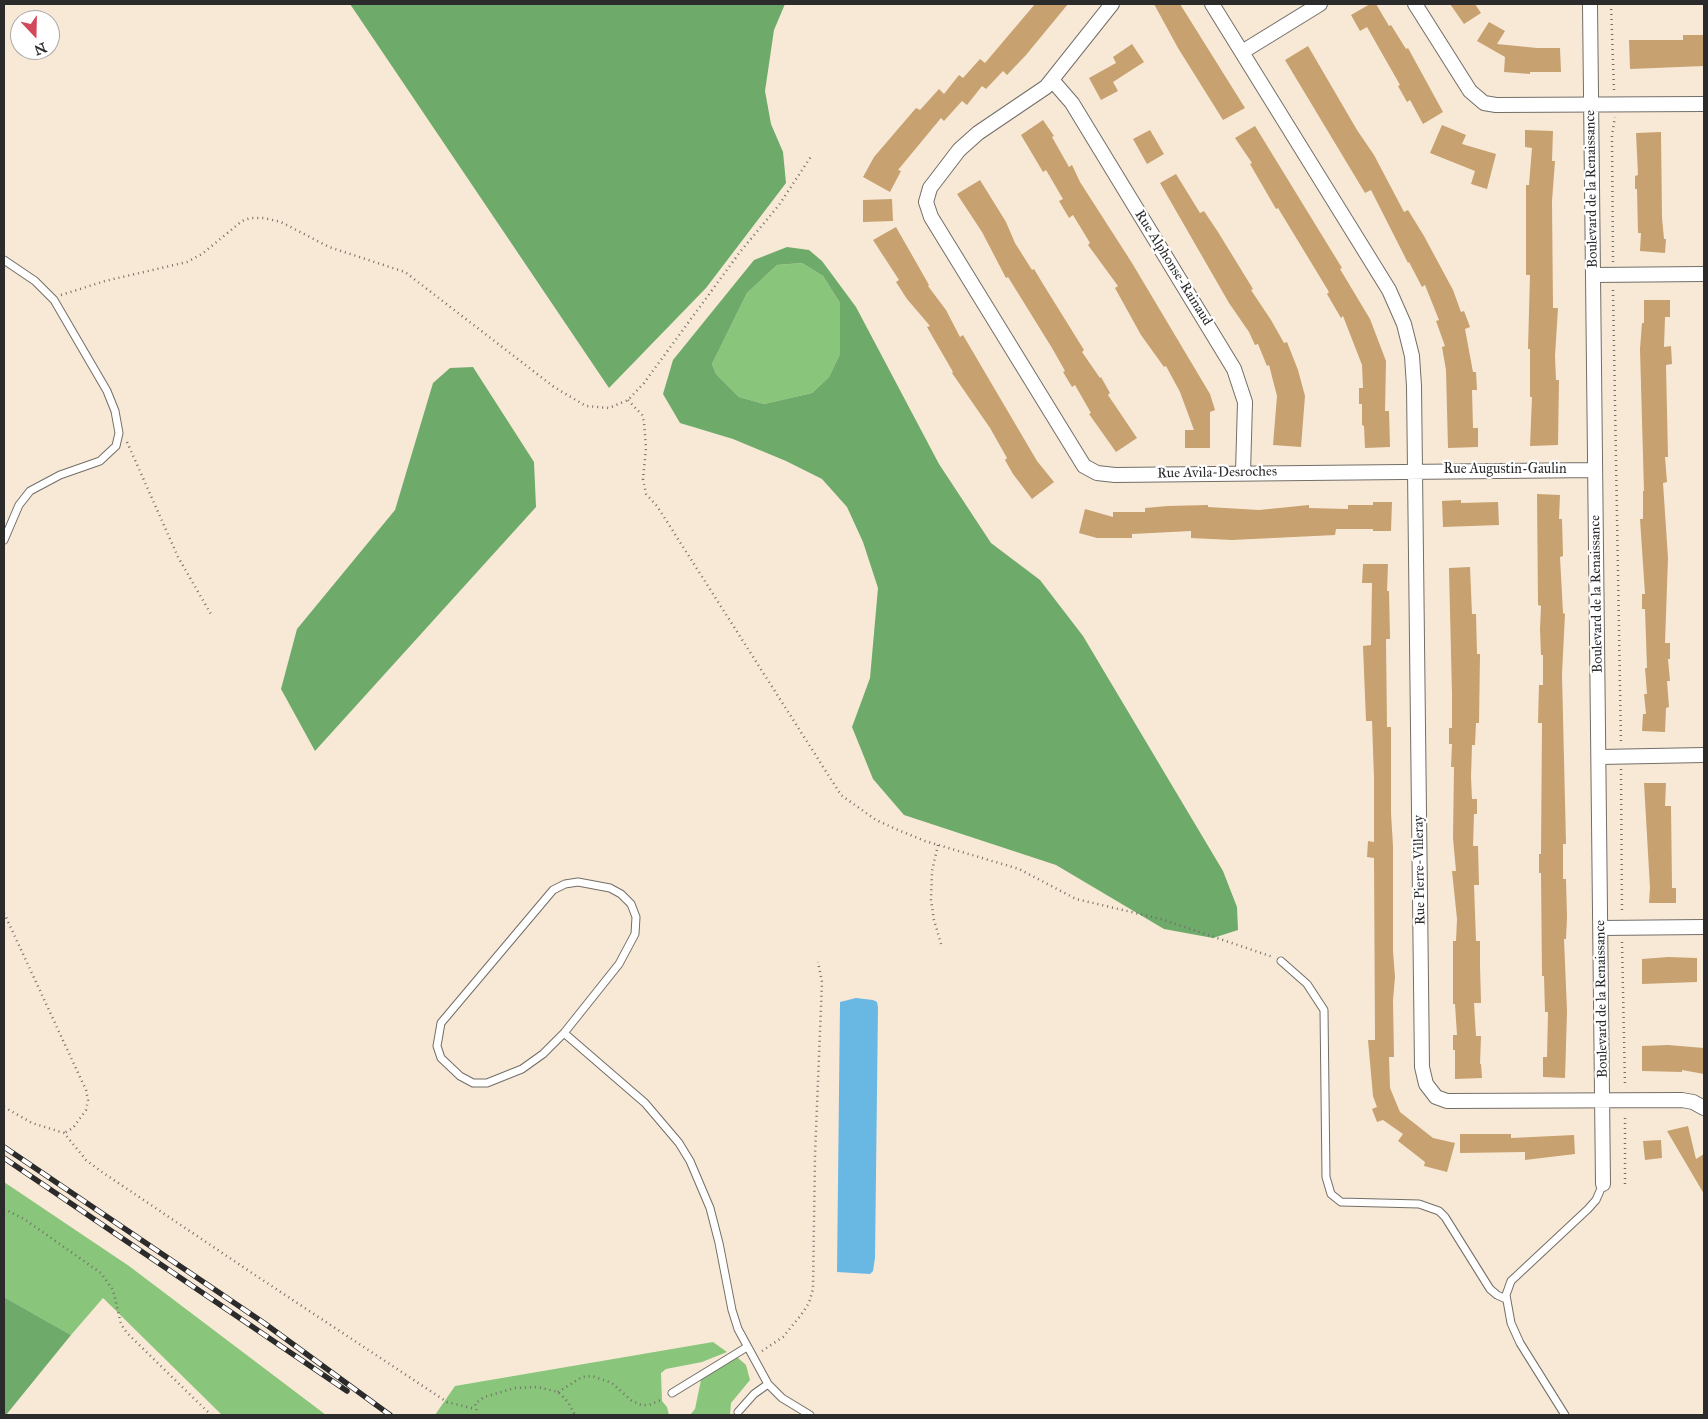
<!DOCTYPE html>
<style>
body{margin:0}
#map{position:relative;width:1708px;height:1419px;overflow:hidden;background:#f8e9d7;font-family:"IM FELL Great Primer",serif}
canvas{display:block}
.frame{position:absolute;inset:0;border:5px solid #2b2b2b;pointer-events:none}
.north{position:absolute;left:10px;top:10px;width:50px;height:50px;box-sizing:border-box;background:#fff;border:1px solid #aaa;border-radius:50%;rotate:159deg;font-size:14px;font-weight:700;line-height:20px;text-align:center;color:#2b2b2b}
.north::after{content:'';display:block;margin:auto;width:18px;height:22px;background:#d1495b;clip-path:polygon(50% 0,100% 100%,50% 72%,0 100%)}
</style>
<div id="map">
<canvas width="1708" height="1419"></canvas>
<div class="frame"></div>
<div class="north">N</div>
</div>
<script>
const ctx = document.querySelector('canvas').getContext('2d');
ctx.lineJoin = 'round';
function fillPath(path, color) { ctx.fillStyle = color; ctx.fill(path, 'evenodd'); }
const toPath = rows => new Path2D(rows.map(r => 'M' + r).join(''));
function stroke(path, color, width, dash) { ctx.strokeStyle = color; ctx.lineWidth = width; ctx.lineCap = dash ? 'butt' : 'round'; ctx.setLineDash(dash || []); ctx.stroke(path); }
function label(font, color, halo, rows, align = 'center') {
  ctx.font = font + ' "IM FELL Great Primer",serif'; ctx.lineWidth = 4.5; ctx.setLineDash([]); ctx.textBaseline = 'middle'; ctx.strokeStyle = halo; ctx.fillStyle = color; for (const [text, x, y, turn = 0] of rows) {
    ctx.save(); ctx.translate(x, y); ctx.rotate((+turn || 0) * Math.PI / 180); ctx.textAlign = isNaN(turn) ? turn : align; if (halo) ctx.strokeText(text, 0, 0); ctx.fillText(text, 0, 0); ctx.restore();
  }
}
const green = toPath([
 [802,263,823,276,840,303,840,354,829,377,812,393,764,404,739,397,716,374,712,364,747,293,777,265],
 [4,1182,129,1266,326,1415,222,1415,103,1298,71,1335,4,1297],
 [713,1342,727,1352,702,1362,666,1369,661,1373,662,1401,667,1407,669,1415,435,1415,455,1386],
 [737,1357,746,1365,750,1380,731,1403,730,1415,690,1415,695,1409,701,1380]
]);
const forest = toPath([
 [350,4,785,4,774,30,765,91,771,124,783,152,786,183,706,288,609,388],
 [787,247,809,250,822,261,856,307,939,464,991,543,1040,580,1083,636,1223,871,1237,907,1238,930,1213,938,1164,929,1056,865,904,815,873,779,852,727,870,678,878,588,863,542,847,507,822,479,786,461,733,439,680,423,663,394,673,360,754,260],
 [802,263,823,276,840,303,840,354,829,377,812,393,764,404,739,397,716,374,712,364,747,293,777,265],
 [473,367,534,462,536,507,315,751,281,689,297,629,395,510,433,383,450,368],
 [4,1297,71,1335,6,1415,4,1415]
]);
const water = toPath([
 [856,998,873,1000,877,1002,878,1007,875,1258,873,1271,870,1274,837,1272,840,1002]
]);
const building = toPath([
 [1035,4,1068,4,1026,55,1007,75,1003,71,986,89,982,86,967,105,962,101,944,121,941,118,898,170,901,171,890,192,863,177,874,157,916,108,920,110,939,89,944,94,959,75,963,78,980,59,985,63],
 [1154,4,1180,4,1245,108,1223,120,1178,48],
 [1370,4,1376,4,1389,26,1391,25,1406,49,1408,48,1443,112,1423,124,1410,100,1407,102,1398,86,1400,85,1367,27,1360,31,1351,15],
 [1450,4,1475,4,1481,13,1464,24],
 [1489,22,1505,31,1497,44,1537,48,1560,48,1561,72,1530,72,1530,74,1504,72,1505,57,1477,41],
 [1683,35,1703,35,1704,66,1630,69,1629,40,1683,40],
 [1132,44,1144,62,1113,82,1118,91,1101,100,1089,78,1116,63,1113,57],
 [1308,46,1357,130,1374,155,1404,212,1408,210,1424,236,1453,290,1461,312,1464,311,1470,327,1465,329,1473,372,1476,372,1477,390,1472,390,1473,428,1478,428,1478,447,1448,448,1446,370,1442,347,1445,346,1436,321,1439,320,1425,285,1422,287,1409,262,1408,263,1371,190,1365,193,1285,60],
 [1043,120,1054,136,1052,137,1069,167,1072,165,1080,182,1132,263,1210,394,1215,410,1210,412,1210,448,1185,448,1185,430,1194,430,1180,392,1166,366,1164,367,1141,335,1115,288,1118,286,1088,245,1090,243,1073,215,1069,218,1059,201,1063,199,1046,170,1043,172,1021,135],
 [1442,125,1466,135,1462,144,1496,154,1487,189,1471,184,1475,171,1430,153],
 [1255,126,1342,268,1340,269,1370,319,1386,361,1385,411,1389,411,1390,447,1365,448,1364,426,1362,425,1362,404,1359,404,1359,388,1363,388,1362,365,1343,316,1341,318,1327,294,1329,292,1278,208,1276,209,1250,164,1252,163,1235,138],
 [1150,130,1164,154,1147,164,1133,139],
 [1525,130,1553,131,1552,161,1555,161,1552,201,1553,308,1558,308,1555,356,1556,380,1559,380,1558,445,1530,446,1532,397,1530,397,1530,349,1528,349,1530,275,1526,275,1526,185,1529,185,1532,148,1525,147],
 [1661,132,1662,218,1664,239,1666,239,1665,253,1640,251,1641,233,1638,233,1637,189,1635,189,1635,176,1638,175,1636,133],
 [1176,174,1200,213,1204,211,1218,232,1253,289,1251,290,1271,320,1284,343,1287,342,1298,370,1305,396,1301,447,1273,445,1277,396,1269,365,1267,366,1258,344,1255,345,1249,332,1229,303,1160,183],
 [980,180,1006,222,1015,243,1032,270,1034,269,1043,284,1084,350,1082,352,1100,378,1101,377,1110,393,1108,395,1137,438,1116,452,1089,414,1091,413,1075,385,1072,387,1063,372,1065,371,1052,348,1008,277,1006,278,982,232,957,194],
 [892,199,893,221,863,222,863,200],
 [896,227,929,285,928,286,946,310,960,337,963,335,1037,461,1054,482,1032,499,1013,474,1005,460,1007,458,990,428,952,373,953,372,927,327,930,326,907,299,896,282,899,280,873,240],
 [1644,300,1670,300,1670,317,1665,317,1664,347,1671,346,1672,364,1666,365,1668,457,1665,457,1667,482,1663,483,1668,558,1665,643,1670,643,1670,659,1668,659,1670,681,1667,681,1669,707,1666,708,1665,732,1642,731,1643,714,1646,714,1644,694,1647,694,1645,668,1647,668,1645,609,1642,609,1642,594,1645,594,1640,519,1643,519,1643,491,1644,491,1640,349,1642,323,1644,323],
 [1537,494,1560,495,1559,519,1562,519,1563,556,1560,557,1563,613,1565,614,1562,674,1566,844,1563,844,1563,879,1566,879,1567,918,1566,939,1564,939,1567,1011,1565,1078,1543,1077,1543,1057,1547,1057,1548,1012,1545,1012,1544,976,1542,976,1541,873,1539,873,1539,854,1541,854,1542,723,1538,723,1539,685,1543,685,1543,655,1541,655,1540,629,1541,606,1538,605],
 [1461,500,1461,503,1498,502,1499,525,1443,527,1442,501],
 [1373,502,1392,502,1391,531,1373,531,1373,529,1336,529,1335,535,1232,540,1191,538,1191,531,1132,534,1132,538,1097,538,1079,533,1085,509,1113,517,1113,512,1145,512,1145,508,1168,506,1208,505,1208,507,1259,510,1309,505,1309,508,1348,509,1348,505,1373,505],
 [1363,564,1388,564,1387,591,1389,591,1390,639,1386,639,1387,727,1391,727,1391,813,1393,846,1393,951,1395,977,1393,1000,1394,1057,1389,1057,1390,1088,1400,1112,1433,1138,1455,1143,1447,1172,1424,1166,1425,1162,1398,1141,1403,1134,1383,1120,1377,1122,1372,1109,1377,1107,1373,1096,1368,1040,1375,1040,1374,858,1367,857,1368,841,1374,842,1374,778,1372,721,1366,721,1363,646,1371,645,1372,583,1362,583],
 [1470,567,1472,614,1476,614,1477,654,1480,654,1479,723,1476,723,1475,745,1472,745,1471,777,1472,799,1477,799,1477,814,1474,814,1473,846,1478,846,1479,885,1474,885,1476,941,1480,941,1480,965,1481,1003,1474,1003,1476,1036,1481,1036,1480,1064,1481,1064,1482,1078,1455,1079,1455,1050,1453,1050,1453,1035,1457,1035,1455,1004,1453,1004,1453,941,1456,941,1457,919,1452,871,1456,871,1453,838,1454,767,1451,767,1452,744,1449,744,1449,728,1452,728,1452,695,1449,568],
 [1644,783,1666,783,1665,806,1671,806,1672,888,1676,888,1676,903,1649,903,1650,888],
 [1668,957,1697,958,1697,982,1642,984,1642,959],
 [1668,1045,1704,1048,1704,1074,1682,1070,1682,1072,1642,1071,1642,1046],
 [1688,1126,1696,1159,1704,1154,1704,1194,1667,1131],
 [1460,1134,1511,1134,1511,1138,1574,1135,1575,1154,1525,1160,1525,1152,1460,1153],
 [1661,1140,1662,1158,1645,1160,1643,1141]
]);
const path = toPath([
 [1611,4,1614,90],
 [1613,262,1612,135,1615,117],
 [1613,290,1621,744],
 [61,295,105,281,187,262,202,254,242,221,250,218,264,218,281,222,329,247,405,272,554,387,586,406,609,408,628,400,644,383,740,252,779,205,812,155],
 [628,400,642,415,644,422,646,448,643,479,646,494,657,506,841,795,876,820,898,830,925,841,1019,869,1076,899,1161,919,1273,957],
 [127,442,178,557,212,616],
 [1621,769,1622,914],
 [938,845,932,871,931,900,934,920,941,944],
 [4,913,86,1090,88,1100,86,1110,73,1128,64,1133],
 [1622,942,1625,1086],
 [4,1107,32,1123,64,1133,86,1160,102,1172,258,1277,447,1402,475,1409],
 [1625,1184,1625,1114],
 [4,1209,24,1219,101,1273,113,1290,121,1324,127,1333,211,1415],
 [762,1351,783,1337,801,1315,809,1303,813,1289,815,1155,822,982,818,962],
 [558,1392,582,1377,592,1376,612,1383,632,1401,641,1405,649,1405,663,1399],
 [478,1415,475,1404,484,1397,515,1388,538,1387,558,1392,568,1402,575,1415]
]);
const lane = toPath([
 [4,260,35,281,54,300,107,391,115,411,119,433,116,446,100,461,60,475,30,491,19,505,4,540],
 [578,882,610,888,621,894,631,904,636,917,635,934,619,964,564,1033,543,1054,522,1069,487,1083,473,1083,460,1076,441,1058,437,1046,441,1023,553,890,565,884,578,882],
 [1281,961,1307,984,1324,1010,1326,1177,1331,1194,1341,1202,1419,1204,1439,1211,1445,1217,1490,1289,1497,1295,1506,1299],
 [564,1033,645,1103,679,1143,690,1161,710,1208,719,1243,732,1310,738,1329,768,1384,782,1398,810,1415],
 [672,1393,747,1347],
 [738,1412,754,1394,768,1384],
 [1565,1415,1520,1343,1511,1323,1506,1295,1511,1281,1588,1209,1596,1200,1603,1184]
]);
const street = toPath([
 [1112,4,1046,87,978,133,959,150,930,188,926,202,931,217,1084,466,1097,473,1115,475,1595,470],
 [1212,4,1389,290,1404,324,1412,356,1414,386,1422,1067,1426,1084,1436,1097,1447,1101,1682,1100,1693,1102,1704,1108],
 [1415,4,1470,91,1484,103,1496,105,1704,104],
 [1590,4,1603,1184],
 [1242,52,1320,4],
 [1052,80,1072,103,1234,369,1245,402,1243,473],
 [1593,275,1704,274],
 [1600,757,1704,755],
 [1601,928,1704,927]
]);
const rail = toPath([
 [4,1147,264,1323,390,1415],
 [4,1158,347,1391]
]);
const streetNames = [
 ["Boulevard de la Renaissance",1592,189,-91],
 ["Rue Alphonse-Rainaud",1173,268,58],
 ["Rue Augustin-Gaulin",1505,470],
 ["Rue Avila-Desroches",1217,473,-1],
 ["Boulevard de la Renaissance",1597,594,-91],
 ["Rue Pierre-Villeray",1420,870,-91],
 ["Boulevard de la Renaissance",1602,999,-91]
];
fillPath(green, '#89c57a');
fillPath(forest, '#6eaa6a');
fillPath(water, '#69b8e4');
fillPath(building, '#c7a16f');
stroke(lane, '#736e67', 9);
stroke(street, '#736e67', 16);
stroke(path, '#736e67', 2.5, [1, 4]);
stroke(lane, '#fff', 7);
stroke(street, '#fff', 14);
stroke(rail, '#2b2b2b', 5.5);
stroke(rail, '#fff', 4, [11]);
label('14px', '#2b2b2b', '#fff', streetNames);
</script>
